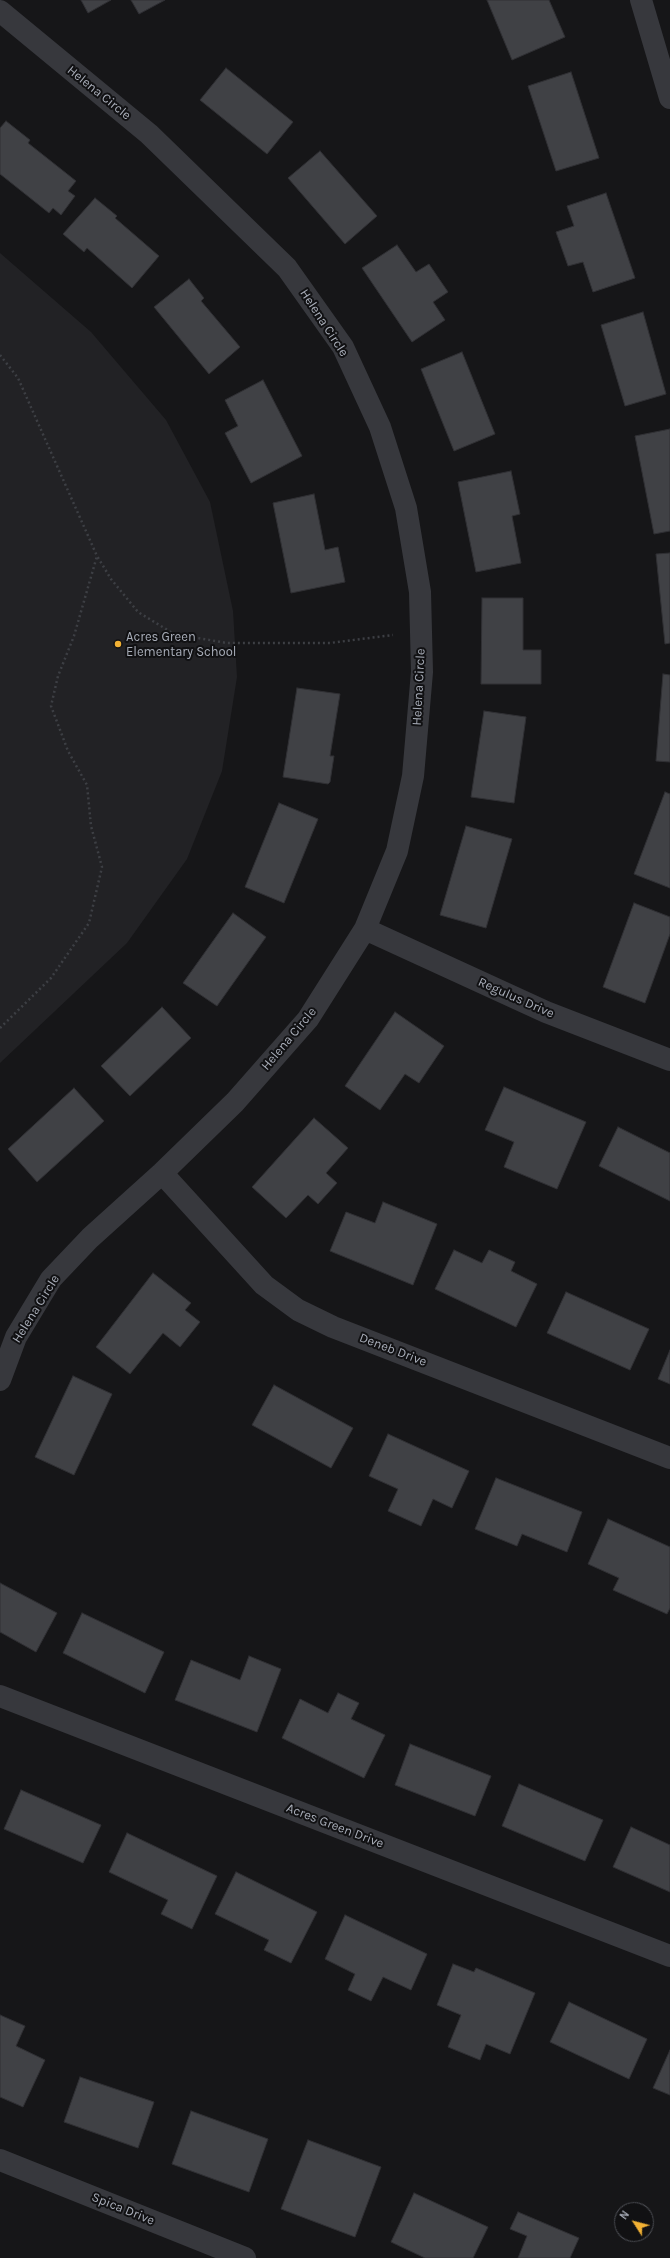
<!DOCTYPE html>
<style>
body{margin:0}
#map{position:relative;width:670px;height:2258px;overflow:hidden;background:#161618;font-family:Karla,sans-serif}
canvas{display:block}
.north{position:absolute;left:614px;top:2202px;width:40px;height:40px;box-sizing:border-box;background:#111113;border:1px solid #4d4f55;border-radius:50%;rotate:306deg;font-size:11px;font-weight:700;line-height:16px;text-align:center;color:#a8adb8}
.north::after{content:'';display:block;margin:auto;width:14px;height:18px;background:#f2b134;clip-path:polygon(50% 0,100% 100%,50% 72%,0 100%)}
</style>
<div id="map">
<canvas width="670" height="2258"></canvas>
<div class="north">N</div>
</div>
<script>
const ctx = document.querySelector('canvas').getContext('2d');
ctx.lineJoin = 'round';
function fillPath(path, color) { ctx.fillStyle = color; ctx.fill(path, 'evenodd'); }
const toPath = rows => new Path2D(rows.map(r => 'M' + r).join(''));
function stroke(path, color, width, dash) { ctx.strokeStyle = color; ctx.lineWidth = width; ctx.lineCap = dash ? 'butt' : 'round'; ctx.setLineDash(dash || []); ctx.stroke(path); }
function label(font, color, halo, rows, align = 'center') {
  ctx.font = font + ' Karla,sans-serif'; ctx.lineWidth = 4; ctx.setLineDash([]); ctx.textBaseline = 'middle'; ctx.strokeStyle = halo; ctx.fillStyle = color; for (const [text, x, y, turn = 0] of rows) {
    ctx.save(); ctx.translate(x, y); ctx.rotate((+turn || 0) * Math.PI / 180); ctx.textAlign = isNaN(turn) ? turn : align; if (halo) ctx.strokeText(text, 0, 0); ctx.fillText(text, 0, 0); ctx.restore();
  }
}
const built = toPath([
 [0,253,91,332,166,420,210,502,233,611,237,677,222,771,187,859,127,943,0,1063]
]);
const building = toPath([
 [81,0,111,0,88,13,81,0],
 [131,0,165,0,139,14,131,0],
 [487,0,549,0,565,37,512,60,487,0],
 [226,68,293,122,267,154,200,100,226,68],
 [571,72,599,158,556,171,528,86,571,72],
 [6,121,30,140,28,143,76,181,68,191,75,196,61,215,53,208,49,213,0,174,0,128,6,121],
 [320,151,377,216,345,244,288,178,320,151],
 [606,193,635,278,593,292,583,262,568,266,556,232,574,226,567,206,606,193],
 [95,198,117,216,115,218,159,256,132,288,87,248,84,252,63,234,95,198],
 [397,245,416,272,429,264,448,292,433,302,445,320,412,342,362,268,397,245],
 [189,279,204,298,201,301,240,347,209,374,154,307,189,279],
 [643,312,666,394,625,406,601,325,643,312],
 [462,352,495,434,454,451,421,369,462,352],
 [263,380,302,456,251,483,225,433,238,426,225,400,263,380],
 [670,429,670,531,654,534,635,436,670,429],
 [511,471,520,514,512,516,521,563,476,572,458,482,511,471],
 [314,494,325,550,338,547,345,582,291,593,273,503,314,494],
 [670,553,670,643,665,644,656,554,670,553],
 [482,598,523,598,523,650,541,650,541,684,481,684,482,598],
 [663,674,670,675,670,762,656,761,663,674],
 [297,688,340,694,330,756,334,756,330,782,328,784,283,777,297,688],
 [484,711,526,717,514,803,471,797,484,711],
 [665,792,670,794,670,888,634,874,665,792],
 [279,803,318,819,284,903,245,887,279,803],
 [466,826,512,839,486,928,440,915,466,826],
 [634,903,670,917,670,934,645,1003,603,987,634,903],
 [233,913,266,937,217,1006,183,983,233,913],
 [162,1007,191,1038,130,1096,101,1066,162,1007],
 [395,1012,444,1046,419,1083,405,1074,380,1110,345,1086,395,1012],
 [504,1087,586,1122,557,1189,504,1167,514,1142,485,1130,504,1087],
 [74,1088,104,1121,37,1182,8,1149,74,1088],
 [314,1118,348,1148,326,1173,337,1183,318,1204,308,1195,286,1218,252,1187,314,1118],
 [618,1127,670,1153,670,1201,599,1166,618,1127],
 [383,1202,437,1224,413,1285,330,1251,346,1212,375,1223,383,1202],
 [454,1250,482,1263,489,1250,515,1262,511,1271,537,1284,516,1327,435,1289,454,1250],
 [153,1273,191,1303,185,1310,200,1322,180,1347,163,1333,130,1374,96,1347,153,1273],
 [566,1292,649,1329,630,1370,547,1333,566,1292],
 [670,1350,670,1384,658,1379,670,1350],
 [73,1376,112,1394,74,1475,35,1457,73,1376],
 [274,1385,353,1428,331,1468,252,1425,274,1385],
 [388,1434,469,1471,452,1508,433,1499,421,1526,388,1511,398,1489,369,1476,388,1434],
 [496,1478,582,1512,567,1552,522,1534,517,1546,475,1529,496,1478],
 [608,1519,670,1547,670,1608,667,1614,613,1590,619,1578,588,1564,608,1519],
 [0,1583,57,1613,36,1652,0,1632,0,1583],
 [82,1613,164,1652,145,1693,63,1653,82,1613],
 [249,1656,281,1669,257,1732,175,1700,191,1660,240,1680,249,1656],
 [338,1693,359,1703,351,1719,385,1735,364,1778,282,1738,300,1699,328,1713,338,1693],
 [410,1744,491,1776,475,1816,395,1785,410,1744],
 [519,1784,603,1820,585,1861,502,1826,519,1784],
 [21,1790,101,1825,83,1863,4,1829,21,1790],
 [631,1827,670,1845,670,1892,613,1867,631,1827],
 [127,1833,217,1876,192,1929,161,1914,168,1900,109,1872,127,1833],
 [236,1872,317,1912,291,1963,264,1950,269,1940,215,1914,236,1872],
 [345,1915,427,1954,411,1990,383,1977,371,2001,348,1990,355,1974,325,1959,345,1915],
 [453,1964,474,1972,476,1968,535,1993,510,2054,486,2044,480,2060,448,2047,461,2015,437,2005,453,1964],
 [569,2002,647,2039,629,2079,550,2042,569,2002],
 [0,2015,25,2026,16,2046,45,2060,23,2107,0,2097,0,2015],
 [670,2050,670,2095,653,2088,670,2050],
 [80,2077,154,2102,138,2148,64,2122,80,2077],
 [191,2111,268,2139,249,2192,172,2164,191,2111],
 [308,2140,381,2167,355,2237,281,2209,308,2140],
 [414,2193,488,2227,473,2258,425,2258,391,2242,414,2193],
 [518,2212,579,2238,570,2258,518,2258,527,2236,510,2229,518,2212]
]);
const path = toPath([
 [0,355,18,378,97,556],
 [0,1028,51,978,89,923,102,867,91,826,87,785,68,751,51,706,58,676,74,636,97,556,111,579,138,612,174,634,227,643,330,643,393,635]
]);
const street = toPath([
 [641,0,670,98],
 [0,11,149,134,287,268,343,347,380,427,406,508,420,592,422,672,413,776,397,851,365,929,308,1019,235,1102,162,1173,90,1238,51,1279,16,1337,0,1380],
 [365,929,546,1012,670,1060],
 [162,1173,264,1285,298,1310,333,1327,670,1458],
 [0,1696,670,1956],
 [0,2160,245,2258]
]);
const markers = [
 [118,644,4,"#f2b134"]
];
const streetNames = [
 ["Helena Circle",99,93,39],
 ["Helena Circle",324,323,57],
 ["Helena Circle",419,687,-87],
 ["Regulus Drive",516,998,24],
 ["Helena Circle",289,1039,-50],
 ["Helena Circle",36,1309,-58],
 ["Deneb Drive",393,1350,21],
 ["Acres Green Drive",335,1826,21],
 ["Spica Drive",123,2209,22]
];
const poiNames = [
 ["Acres Green",126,637],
 ["Elementary School",126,652]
];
fillPath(built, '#222225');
fillPath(building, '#404145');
stroke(building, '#303034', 1);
stroke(path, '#3d3f44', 2.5, [2, 3]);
stroke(street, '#37383d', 22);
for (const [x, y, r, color] of markers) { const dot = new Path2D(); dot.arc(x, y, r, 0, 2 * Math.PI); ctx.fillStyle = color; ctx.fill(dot); stroke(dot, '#111113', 1.5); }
label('13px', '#a8adb8', '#111113', streetNames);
label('13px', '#a8adb8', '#111113', poiNames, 'left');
</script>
